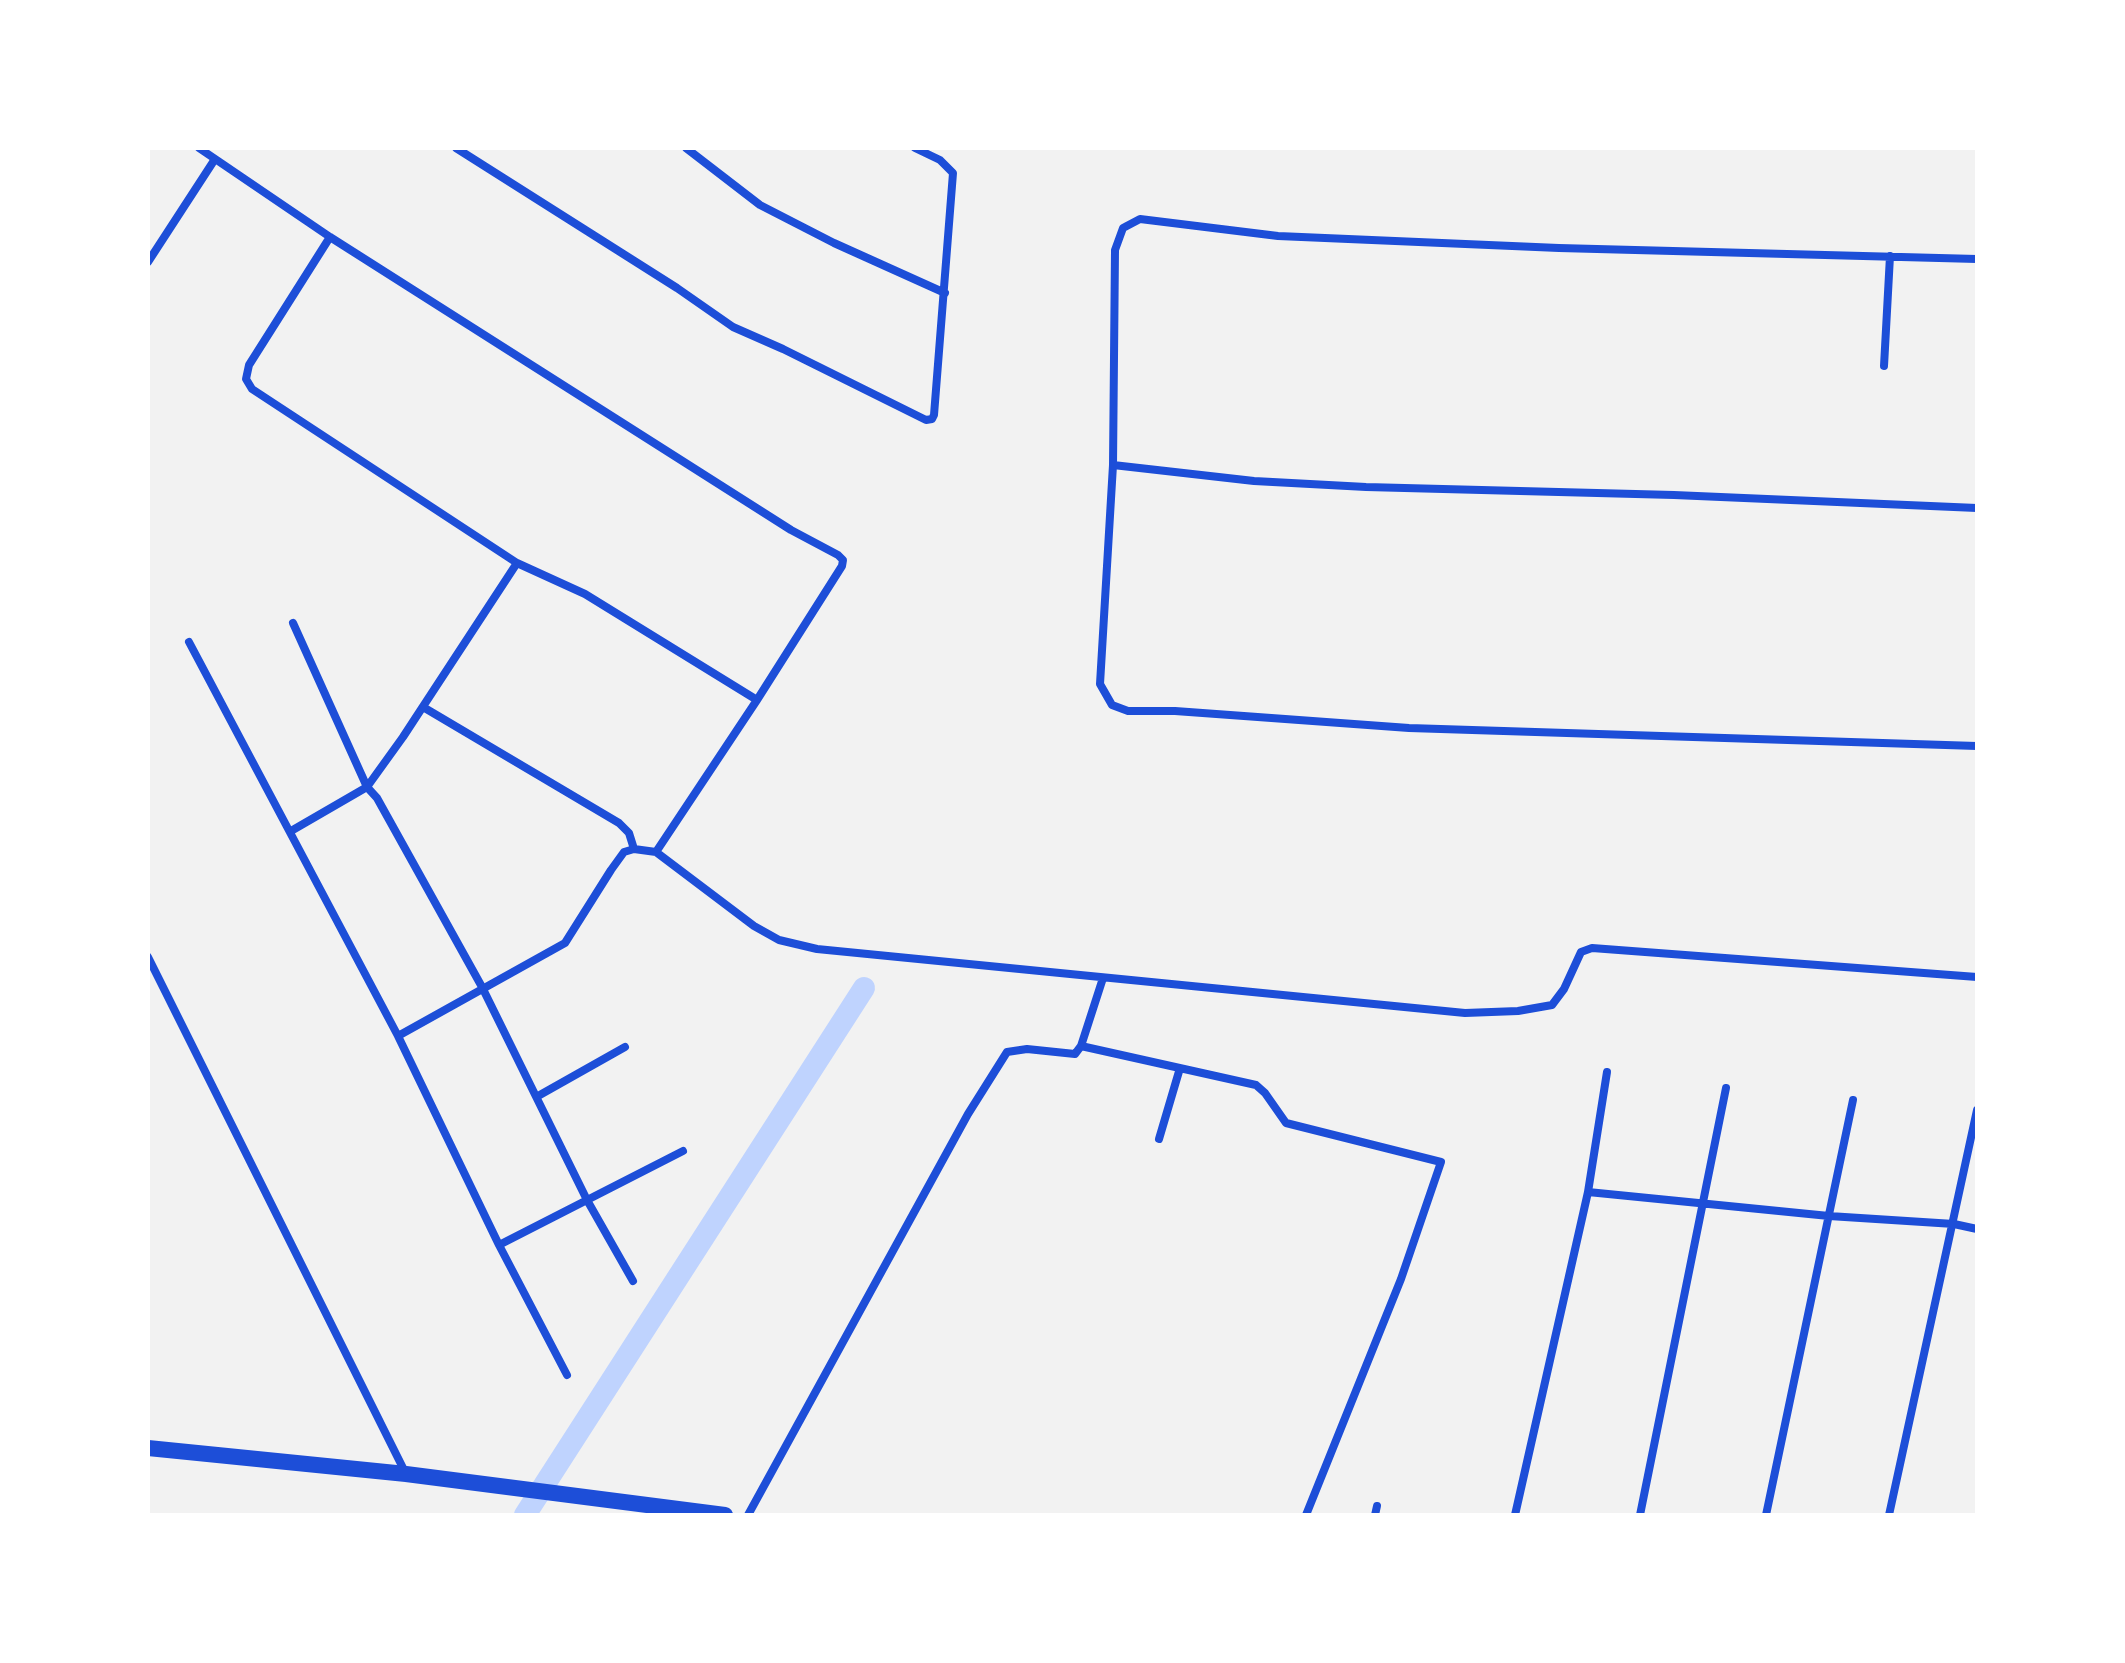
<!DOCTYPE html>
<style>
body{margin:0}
#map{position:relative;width:2125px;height:1663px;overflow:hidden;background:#f2f2f2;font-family:Manrope,sans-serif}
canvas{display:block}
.frame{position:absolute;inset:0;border:150px solid #fff;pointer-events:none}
</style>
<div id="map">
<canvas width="2125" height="1663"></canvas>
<div class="frame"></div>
</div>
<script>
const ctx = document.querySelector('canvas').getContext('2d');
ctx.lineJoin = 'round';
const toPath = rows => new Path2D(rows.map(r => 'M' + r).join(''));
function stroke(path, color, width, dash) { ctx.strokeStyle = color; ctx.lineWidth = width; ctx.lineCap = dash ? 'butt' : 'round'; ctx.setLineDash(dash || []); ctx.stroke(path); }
const canal = toPath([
 [525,1515,864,988]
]);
const minor = toPath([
 [199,148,330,237,791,530,838,555,843,560,842,566,757,700,656,852],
 [456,148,677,288,733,327,783,349,926,420,932,419,934,415,953,173,940,160,915,148],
 [686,148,760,205,834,243,945,293],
 [330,237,249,365,246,379,252,389,517,563,585,594,757,700],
 [1977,259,1559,248,1278,236,1140,219,1123,228,1115,250,1113,465,1100,684,1112,705,1128,711,1175,711,1409,728,1977,746],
 [148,262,215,159],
 [1884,366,1890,256],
 [1113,465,1254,481,1366,487,1674,495,1977,508],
 [293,623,367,787,377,798,482,987,587,1200,633,1281],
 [189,642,398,1036,499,1245,567,1375],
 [423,707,619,823,629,833,634,849],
 [291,831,367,787,403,737,517,563],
 [148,957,406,1474],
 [398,1036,565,943,611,870,624,852,634,849,656,852,754,926,779,940,817,949,1465,1013,1518,1011,1552,1005,1564,989,1581,952,1592,948,1977,977],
 [1081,1046,1256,1085,1265,1093,1286,1123,1441,1162,1401,1279,1306,1515],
 [538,1096,625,1047],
 [1159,1139,1180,1068],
 [1588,1192,1829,1216,1954,1224,1977,1229],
 [499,1245,683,1151],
 [748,1515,968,1114,1007,1052,1027,1049,1075,1054,1081,1046,1103,978],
 [1375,1515,1377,1506],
 [1515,1515,1588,1192,1607,1072],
 [1640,1515,1726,1088],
 [1766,1515,1853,1100],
 [1889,1515,1977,1110]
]);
const secondary = toPath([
 [148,1448,406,1474,725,1515]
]);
stroke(canal, '#bfd3fe', 22);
stroke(minor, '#1d4ed8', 8);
stroke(secondary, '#1d4ed8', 16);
</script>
